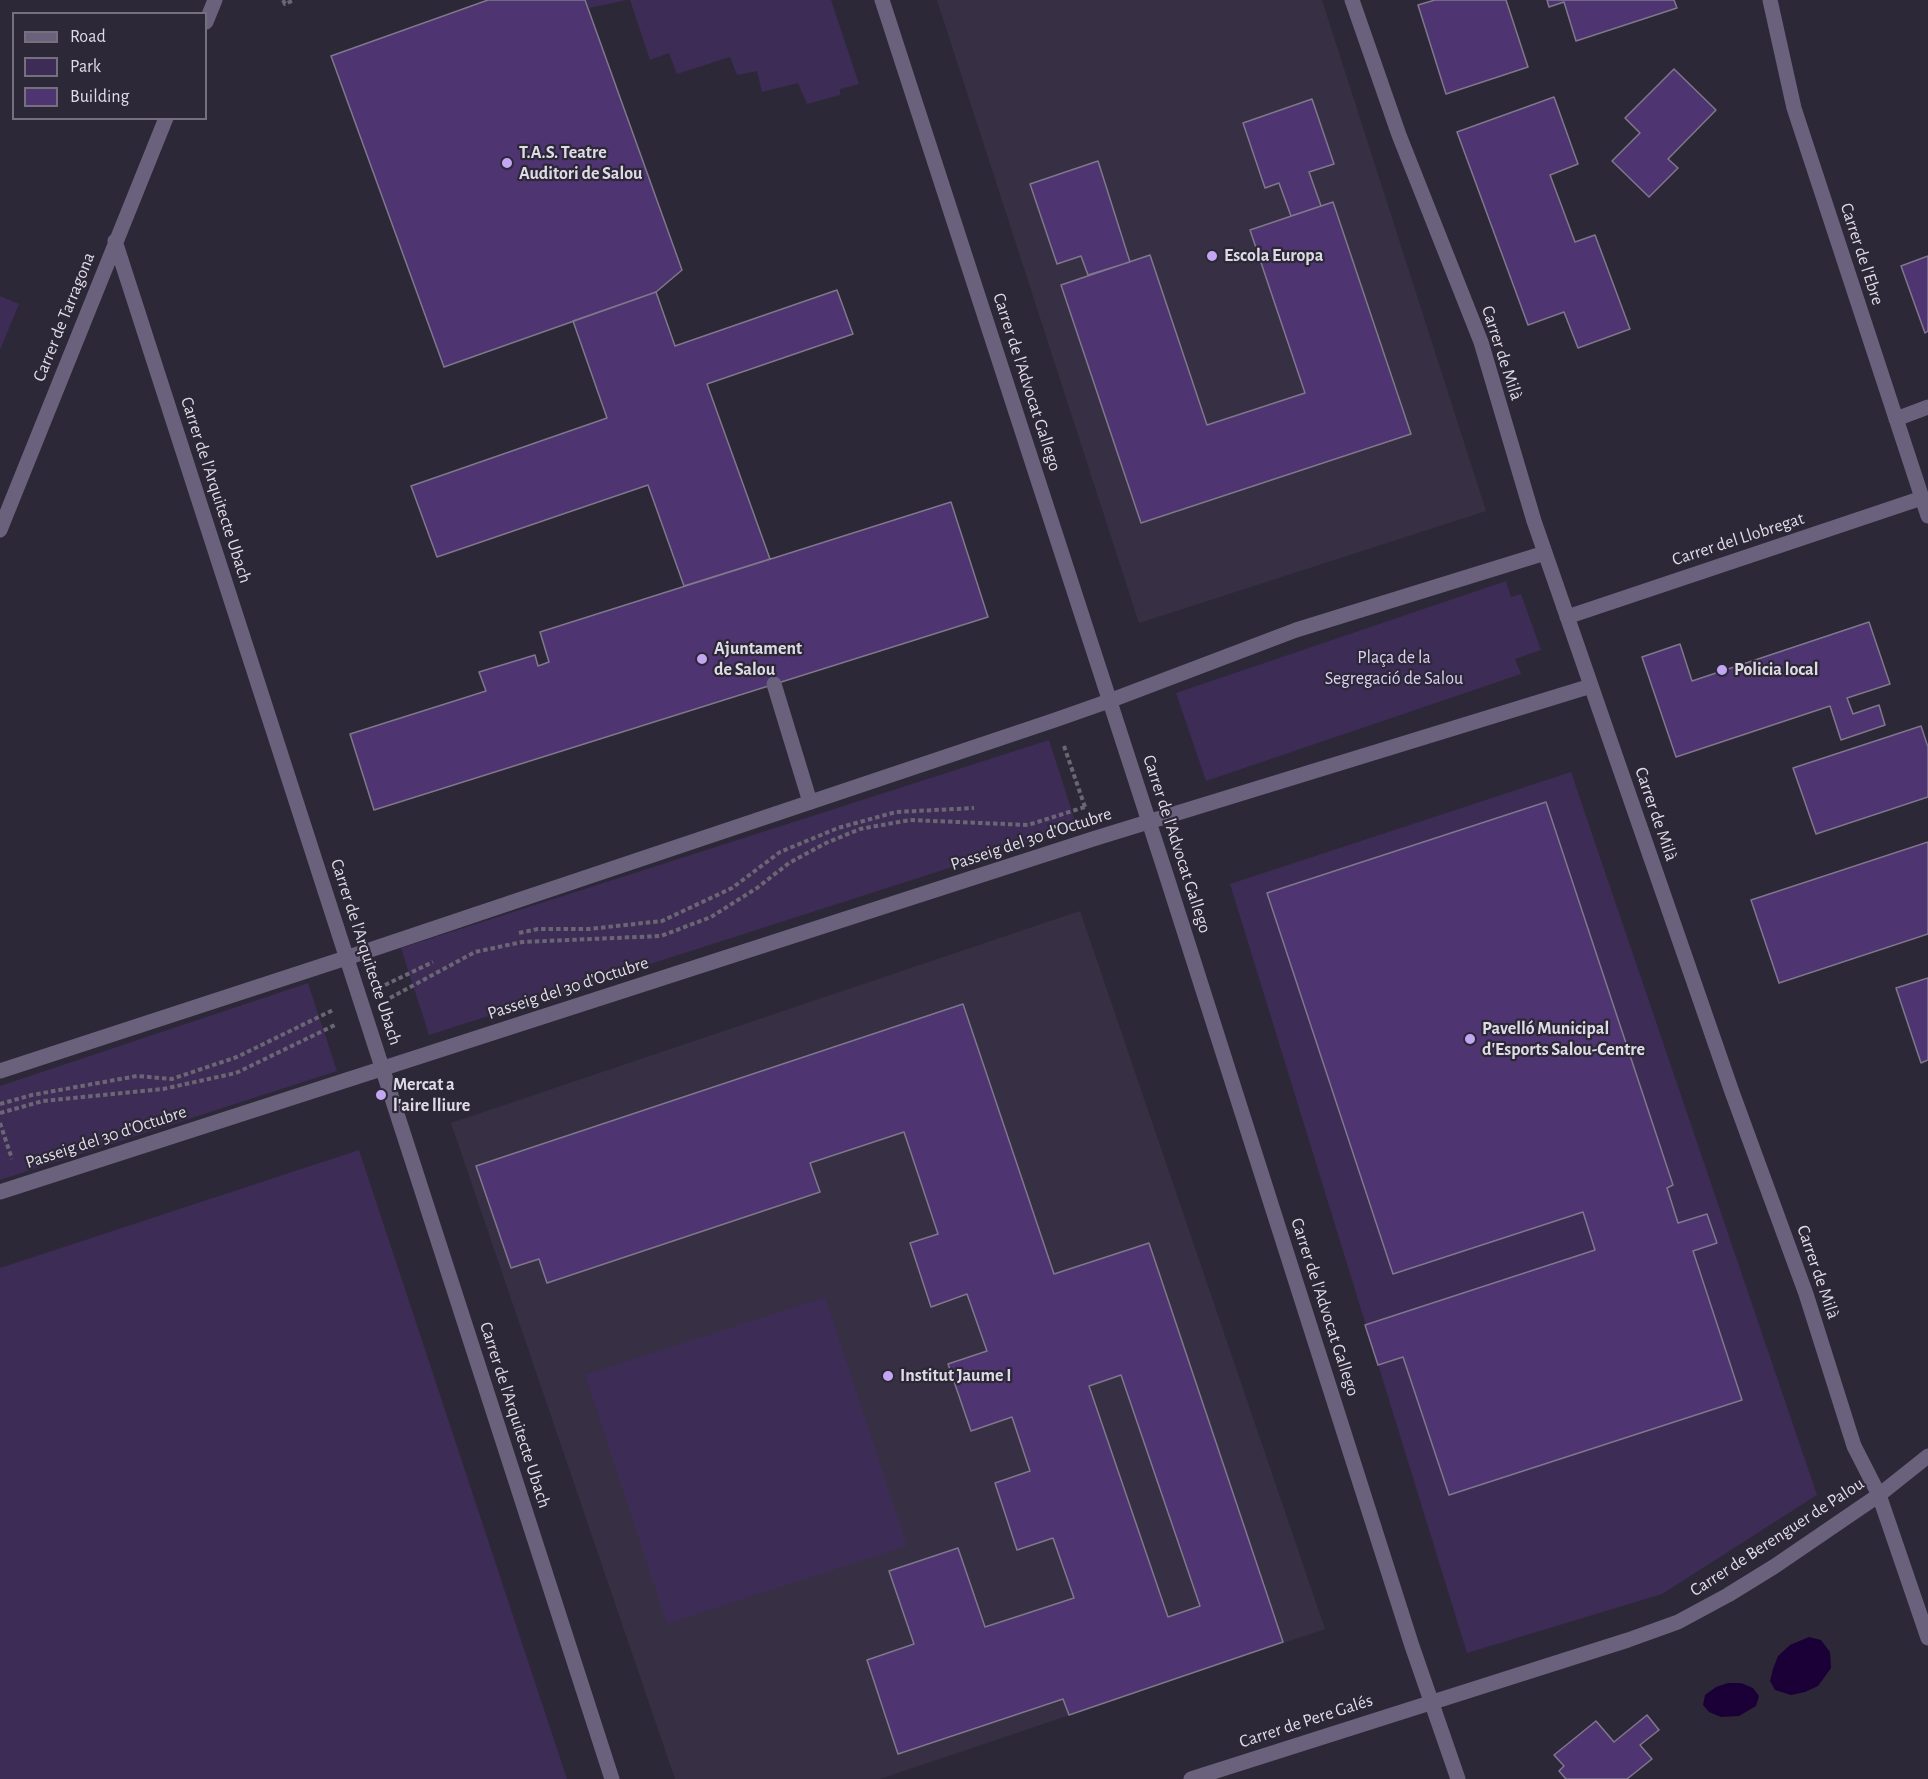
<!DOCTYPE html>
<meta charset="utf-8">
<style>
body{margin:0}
#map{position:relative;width:1928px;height:1779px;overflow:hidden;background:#2d2837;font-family:"Alegreya Sans",sans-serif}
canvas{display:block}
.legend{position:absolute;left:12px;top:12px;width:195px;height:108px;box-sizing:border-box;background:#2d2837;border:2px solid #74707d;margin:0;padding:8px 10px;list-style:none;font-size:18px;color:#dfdbe6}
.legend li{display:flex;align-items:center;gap:12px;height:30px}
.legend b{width:30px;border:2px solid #74707d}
</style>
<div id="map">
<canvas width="1928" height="1779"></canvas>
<ul class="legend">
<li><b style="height:8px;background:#6a617d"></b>Road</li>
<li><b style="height:16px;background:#3d2c56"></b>Park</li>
<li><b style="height:16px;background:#4e3572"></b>Building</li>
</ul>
</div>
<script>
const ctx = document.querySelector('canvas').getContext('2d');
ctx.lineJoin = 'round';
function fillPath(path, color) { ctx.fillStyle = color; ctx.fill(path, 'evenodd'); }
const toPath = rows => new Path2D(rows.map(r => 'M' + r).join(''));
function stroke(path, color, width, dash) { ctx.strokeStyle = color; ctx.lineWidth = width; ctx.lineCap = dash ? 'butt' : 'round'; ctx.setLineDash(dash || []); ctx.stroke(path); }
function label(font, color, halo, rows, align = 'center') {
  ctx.font = font + ' "Alegreya Sans",sans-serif'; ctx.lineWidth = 4.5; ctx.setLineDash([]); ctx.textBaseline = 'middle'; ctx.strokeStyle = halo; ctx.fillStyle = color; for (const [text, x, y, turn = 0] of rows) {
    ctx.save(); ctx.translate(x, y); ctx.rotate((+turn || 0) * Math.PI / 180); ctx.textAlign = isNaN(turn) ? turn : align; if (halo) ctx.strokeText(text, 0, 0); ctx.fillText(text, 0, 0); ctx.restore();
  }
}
const built = toPath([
 [937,0,1322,0,1486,511,1139,623],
 [1080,911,1325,1629,880,1779,675,1779,451,1123]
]);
const green = toPath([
 [586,0,627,0,589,8],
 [630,0,831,0,859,84,840,89,840,95,807,104,798,83,762,92,757,71,737,75,730,57,677,74,669,53,650,60],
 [0,296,19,304,0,350],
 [1506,581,1511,597,1521,594,1541,650,1515,659,1521,674,1206,781,1176,693],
 [1049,740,1077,827,429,1035,401,948],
 [1571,772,1817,1495,1662,1594,1467,1653,1230,884],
 [308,983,337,1071,0,1180,0,1086],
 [359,1150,567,1779,0,1779,0,1268],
 [825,1297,907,1546,667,1624,585,1375]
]);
const water = toPath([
 [1809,1637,1821,1640,1830,1652,1831,1668,1818,1686,1805,1692,1791,1695,1775,1690,1770,1681,1773,1669,1778,1656,1790,1645],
 [1728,1683,1741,1683,1753,1688,1759,1696,1756,1706,1739,1716,1721,1717,1709,1712,1703,1705,1705,1695,1716,1687]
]);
const building = toPath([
 [488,0,585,0,682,270,656,292,444,367,331,56,488,0],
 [1435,0,1506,0,1528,67,1446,94,1418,5,1435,0],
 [1547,0,1674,0,1677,8,1576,41,1564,2,1549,7,1547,0],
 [1674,69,1716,110,1668,159,1678,168,1649,197,1612,161,1640,133,1625,118,1674,69],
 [1554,97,1578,164,1550,175,1575,242,1595,235,1630,329,1578,348,1564,312,1528,325,1457,132,1554,97],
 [1312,99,1334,164,1309,172,1321,206,1291,216,1279,183,1265,188,1243,123,1312,99],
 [1098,161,1130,262,1088,275,1081,256,1057,264,1030,184,1098,161],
 [1333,202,1411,434,1141,523,1061,285,1150,255,1207,425,1305,393,1250,230,1333,202],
 [1928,256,1928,331,1925,333,1901,266,1928,256],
 [837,290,853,334,707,384,770,559,684,586,648,485,437,557,411,486,607,418,573,321,656,292,675,346,837,290],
 [951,502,988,617,374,810,350,734,486,691,479,672,535,655,538,666,549,662,540,632,951,502],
 [1869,622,1890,684,1847,698,1853,714,1879,705,1885,725,1841,740,1830,706,1676,757,1642,657,1680,644,1692,681,1869,622],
 [1921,726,1928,747,1928,797,1816,834,1793,768,1921,726],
 [1546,802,1673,1185,1667,1188,1678,1223,1707,1214,1717,1243,1693,1251,1742,1400,1449,1495,1403,1357,1378,1365,1365,1325,1595,1250,1583,1212,1393,1274,1267,893,1546,802],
 [1928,842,1928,934,1779,983,1751,900,1928,842],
 [1928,978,1928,1060,1921,1063,1896,988,1928,978],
 [963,1004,1054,1274,1149,1243,1283,1642,1069,1715,1063,1699,898,1754,867,1660,914,1644,889,1571,958,1548,985,1627,1074,1598,1053,1538,1017,1550,995,1483,1030,1471,1012,1417,971,1431,948,1364,987,1351,967,1294,931,1307,910,1243,938,1234,904,1132,810,1163,820,1192,547,1283,539,1259,511,1268,476,1166,963,1004],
 [1121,1375,1200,1606,1168,1617,1089,1386,1121,1375],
 [1647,1715,1659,1730,1640,1745,1652,1759,1627,1779,1566,1779,1559,1771,1564,1766,1554,1755,1596,1721,1614,1742,1647,1715]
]);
const path = toPath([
 [283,0,285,4,294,0],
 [1064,746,1085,807],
 [519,933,538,929,589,929,662,921,732,888,780,852,838,828,896,812,974,808],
 [385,985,433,962],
 [390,998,475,952,522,942,661,936,711,917,757,888,789,863,826,843,860,829,910,820,1028,825,1085,807],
 [0,1104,32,1095,137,1076,172,1079,237,1057,333,1010],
 [0,1113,43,1101,163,1089,236,1073,337,1024],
 [0,1123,12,1159]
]);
const service = toPath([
 [774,684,810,802]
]);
const minor = toPath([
 [882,0,1163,865,1412,1646,1458,1779],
 [1352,0,1399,135,1481,342,1534,521,1732,1092,1806,1294,1854,1446,1879,1495,1928,1638],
 [1770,0,1794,108,1928,516],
 [206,22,215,0],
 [115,241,612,1779],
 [1896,419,1928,407],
 [0,530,166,118],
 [1567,617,1922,498],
 [0,1071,346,958,1055,720,1109,701,1296,630,1545,553],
 [0,1192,1096,838,1591,686],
 [1191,1779,1628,1640,1678,1622,1728,1595,1775,1566,1879,1495,1928,1456]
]);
const markers = [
 [507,163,6,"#c3a7f2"],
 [1212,256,6,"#c3a7f2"],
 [702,659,6,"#c3a7f2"],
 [1722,670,6,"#c3a7f2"],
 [1470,1039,6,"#c3a7f2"],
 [381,1095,6,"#c3a7f2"],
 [888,1376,6,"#c3a7f2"]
];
const poiNames = [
 ["T.A.S. Teatre",519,153],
 ["Auditori de Salou",519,174],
 ["Escola Europa",1224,256],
 ["Ajuntament",714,649],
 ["de Salou",714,670],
 ["Policia local",1734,670],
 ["Pavelló Municipal",1482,1029],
 ["d'Esports Salou-Centre",1482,1050],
 ["Mercat a",393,1085],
 ["l'aire lliure",393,1106],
 ["Institut Jaume I",900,1376]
];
const streetNames = [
 ["Carrer de l'Ebre",1862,254,72],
 ["Carrer de Tarragona",64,317,-68],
 ["Carrer de Milà",1502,353,72],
 ["Carrer de l'Advocat Gallego",1027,382,72],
 ["Carrer de l'Arquitecte Ubach",216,490,72],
 ["Carrer del Llobregat",1738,539,-18],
 ["Carrer de Milà",1656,814,71],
 ["Passeig del 30 d'Octubre",1031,839,-18],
 ["Carrer de l'Advocat Gallego",1177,844,72],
 ["Carrer de l'Arquitecte Ubach",366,952,72],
 ["Passeig del 30 d'Octubre",568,988,-18],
 ["Passeig del 30 d'Octubre",106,1137,-18],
 ["Carrer de Milà",1818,1272,71],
 ["Carrer de l'Advocat Gallego",1325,1307,72],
 ["Carrer de l'Arquitecte Ubach",515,1415,72],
 ["Carrer de Berenguer de Palou",1777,1537,-33],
 ["Carrer de Pere Galés",1306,1721,-18]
];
const parkNames = [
 ["Plaça de la",1394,658],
 ["Segregació de Salou",1394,679]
];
fillPath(built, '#373044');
fillPath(green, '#3d2c56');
fillPath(water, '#1b0037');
fillPath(building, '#4e3572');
stroke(building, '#7f788b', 1.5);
stroke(path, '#6a6673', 4, [4.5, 3]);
stroke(service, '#6a617d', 15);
stroke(minor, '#6a617d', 15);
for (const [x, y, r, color] of markers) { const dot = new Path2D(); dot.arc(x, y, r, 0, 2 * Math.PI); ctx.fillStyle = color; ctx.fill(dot); stroke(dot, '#2d2837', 2); }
label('bold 18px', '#dfdbe6', '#2d2837', poiNames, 'left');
label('18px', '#dfdbe6', '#2d2837', streetNames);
label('18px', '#dccff5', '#2d2837', parkNames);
</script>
